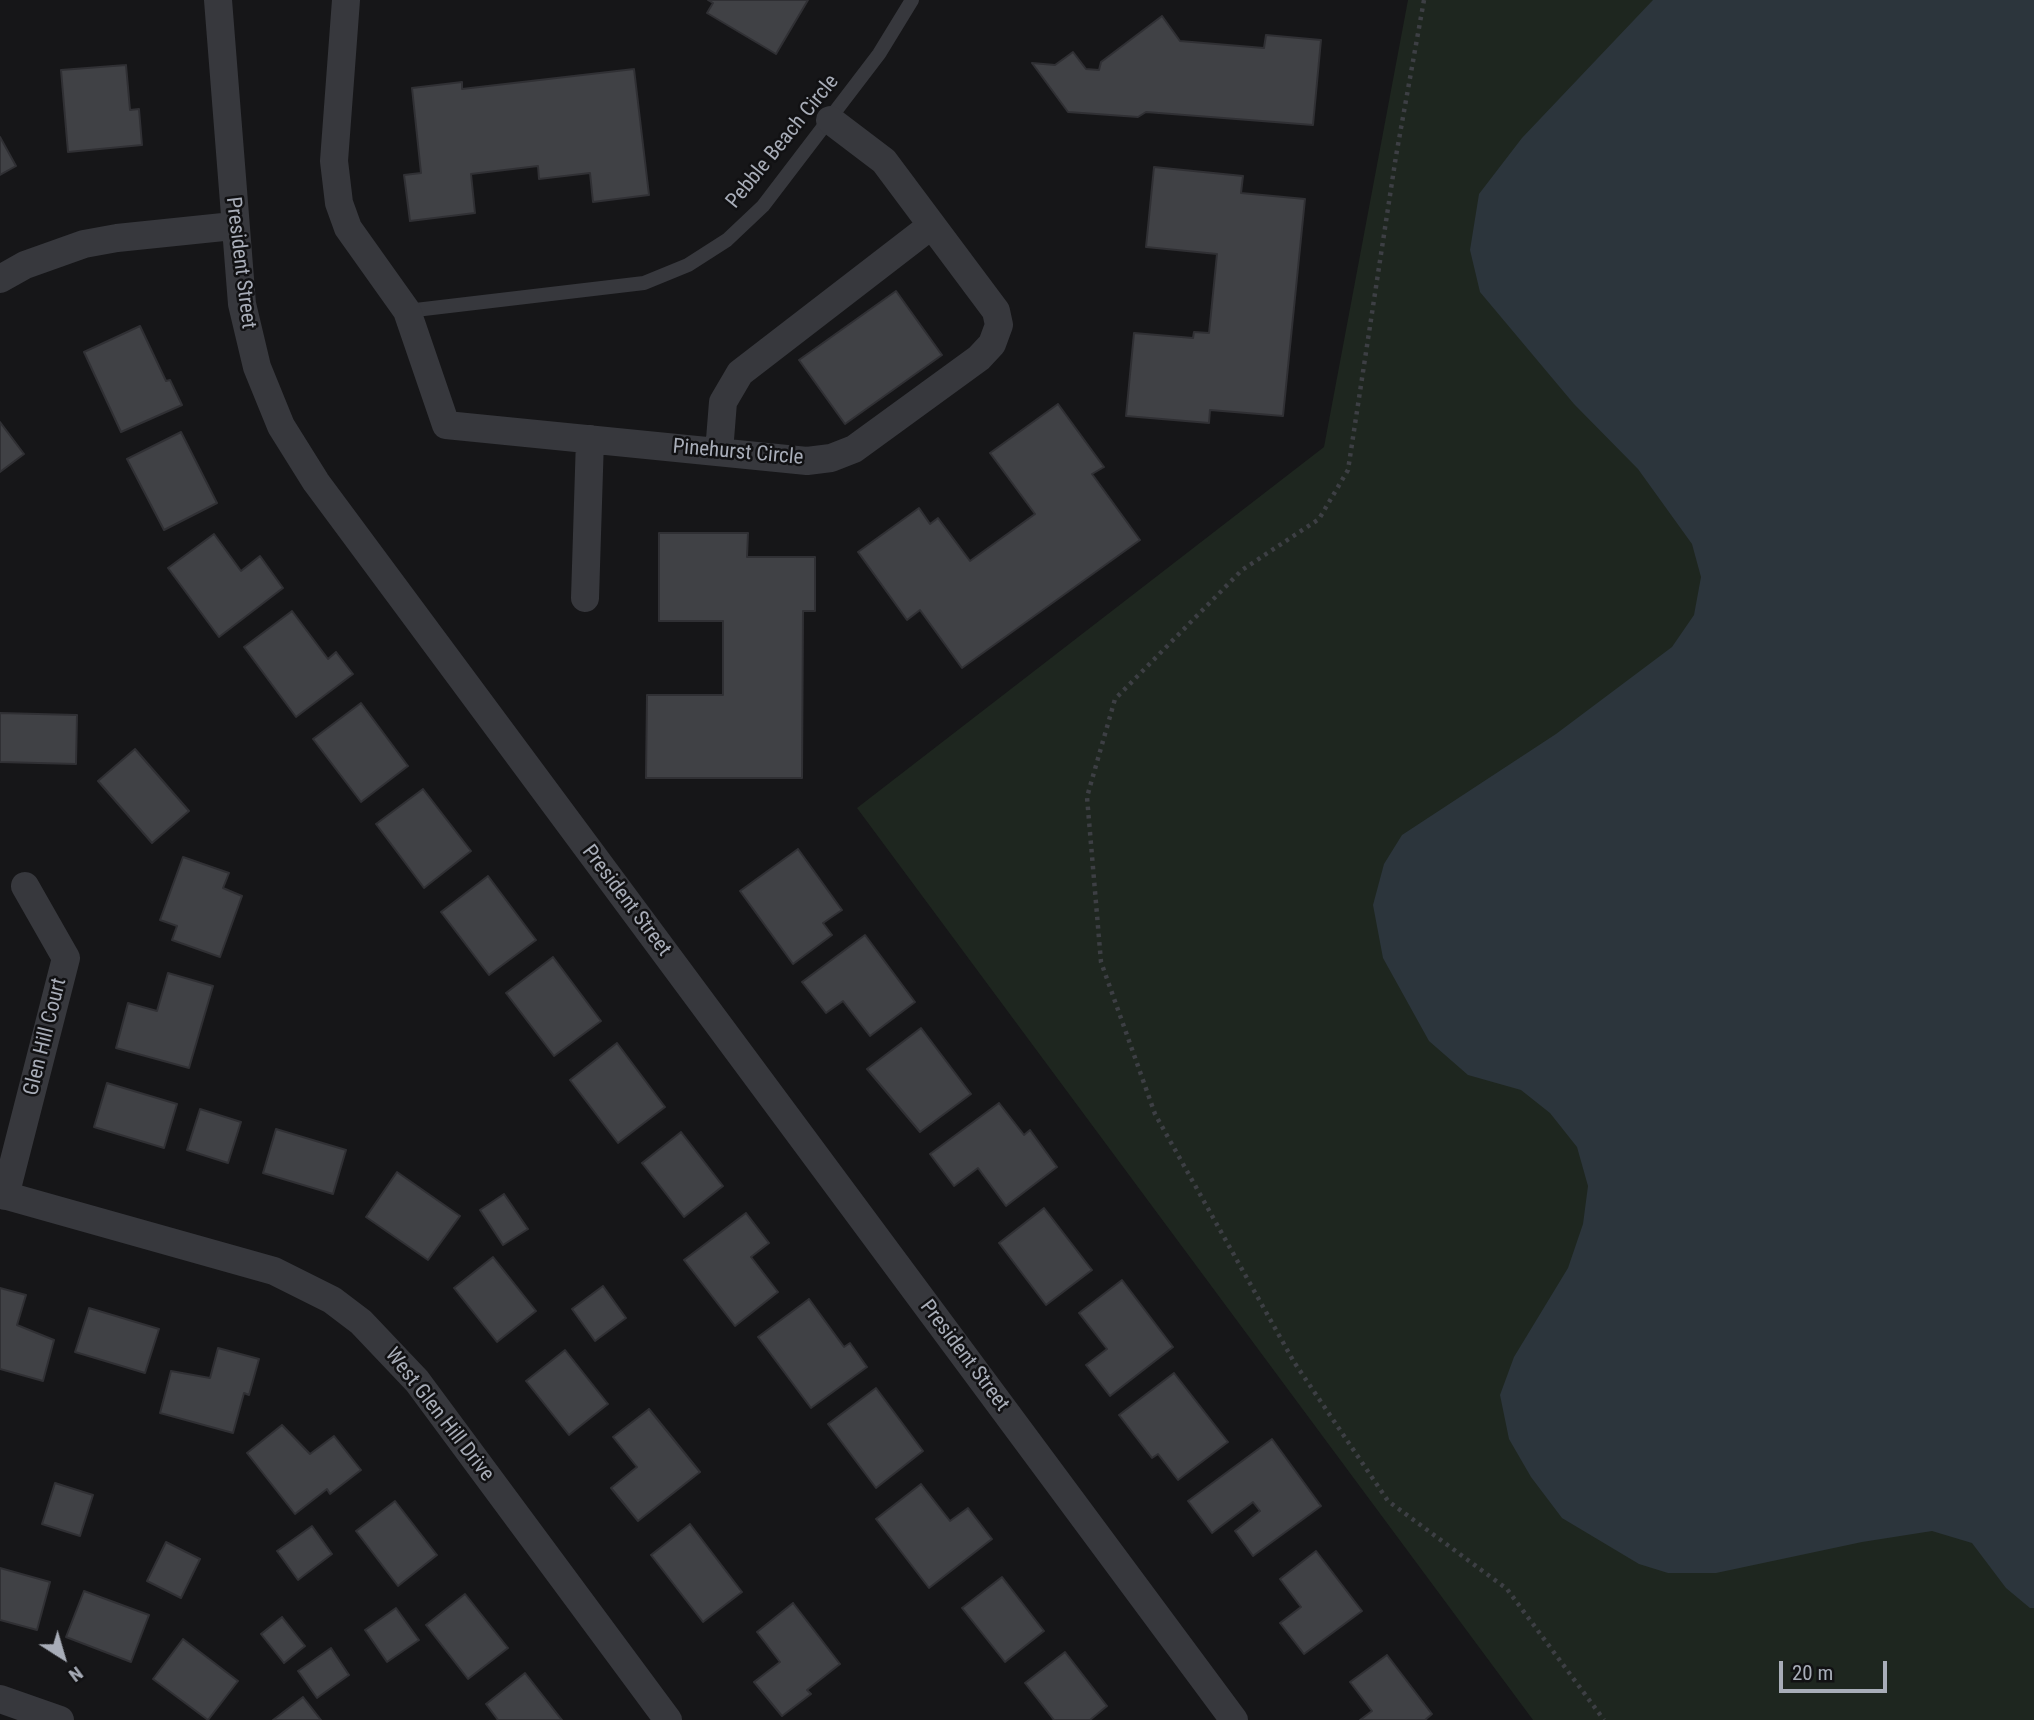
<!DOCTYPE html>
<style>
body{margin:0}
#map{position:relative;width:2034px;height:1720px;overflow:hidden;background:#161618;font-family:"Roboto Condensed",sans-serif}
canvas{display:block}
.north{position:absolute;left:28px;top:1622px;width:70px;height:70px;-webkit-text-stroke:5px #111113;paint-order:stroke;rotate:143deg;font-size:19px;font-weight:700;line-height:28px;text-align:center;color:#a8adb8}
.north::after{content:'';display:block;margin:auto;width:24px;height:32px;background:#a8adb8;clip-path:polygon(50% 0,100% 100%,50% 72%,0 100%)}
.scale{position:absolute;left:1779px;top:1661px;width:108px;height:32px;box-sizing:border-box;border:4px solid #a8adb8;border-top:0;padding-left:9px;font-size:21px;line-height:24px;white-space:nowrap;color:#a8adb8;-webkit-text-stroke:5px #111113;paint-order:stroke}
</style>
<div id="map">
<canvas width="2034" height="1720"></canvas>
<div class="north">N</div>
<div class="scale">20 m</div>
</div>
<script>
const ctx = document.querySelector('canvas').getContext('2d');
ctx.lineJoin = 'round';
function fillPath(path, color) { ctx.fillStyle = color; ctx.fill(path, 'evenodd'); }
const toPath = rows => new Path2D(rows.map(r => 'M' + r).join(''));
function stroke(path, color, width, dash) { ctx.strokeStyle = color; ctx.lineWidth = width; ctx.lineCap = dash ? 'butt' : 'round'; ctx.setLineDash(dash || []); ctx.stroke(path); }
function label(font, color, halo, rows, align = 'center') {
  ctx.font = font + ' "Roboto Condensed",sans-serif'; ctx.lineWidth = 5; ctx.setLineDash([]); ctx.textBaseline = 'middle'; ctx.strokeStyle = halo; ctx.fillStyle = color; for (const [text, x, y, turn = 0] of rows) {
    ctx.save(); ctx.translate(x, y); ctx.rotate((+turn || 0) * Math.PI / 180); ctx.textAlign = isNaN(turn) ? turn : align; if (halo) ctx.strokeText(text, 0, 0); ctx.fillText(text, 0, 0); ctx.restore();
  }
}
const green = toPath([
 [1408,0,2034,0,2034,1720,1533,1720,857,808,1324,447]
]);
const water = toPath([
 [1653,0,2034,0,2034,1608,2030,1608,2006,1588,1972,1543,1932,1531,1862,1542,1716,1573,1668,1573,1639,1564,1562,1518,1531,1477,1509,1439,1500,1395,1514,1357,1568,1268,1583,1224,1588,1186,1577,1147,1550,1113,1521,1090,1468,1075,1429,1041,1383,958,1373,905,1384,864,1402,835,1556,734,1672,647,1694,615,1701,577,1692,544,1638,469,1574,404,1480,292,1470,250,1479,194,1522,138]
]);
const building = toPath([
 [708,0,808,0,776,54,707,13,713,3,708,0],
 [1162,16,1180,41,1264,48,1266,35,1321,40,1313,125,1146,112,1138,117,1068,112,1032,63,1055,65,1073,52,1086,69,1099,70,1101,62,1162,16],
 [126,65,130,110,139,109,142,145,68,152,61,70,126,65],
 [634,69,649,195,593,202,590,173,539,179,538,166,471,174,475,213,410,221,404,175,421,173,412,88,462,82,462,89,634,69],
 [0,137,16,166,0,175,0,137],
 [1154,167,1243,176,1241,193,1305,199,1283,416,1210,410,1209,423,1126,416,1134,333,1193,338,1194,332,1209,333,1217,254,1146,247,1154,167],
 [896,291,942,355,845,424,799,360,896,291],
 [140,326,166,381,170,380,182,405,121,432,84,352,140,326],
 [1058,404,1104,467,1092,474,1140,540,962,668,920,610,907,620,858,552,919,508,930,524,938,518,970,561,1035,514,990,453,1058,404],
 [0,422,24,454,0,472,0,422],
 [181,432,217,503,164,530,127,459,181,432],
 [659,533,748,533,747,557,815,557,815,611,803,611,802,778,646,778,647,695,723,695,723,621,659,621,659,533],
 [214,534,241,571,260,556,283,588,219,637,168,568,214,534],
 [292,611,328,659,336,652,353,674,296,717,244,647,292,611],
 [361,703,408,766,361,802,313,739,361,703],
 [0,713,77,715,76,764,0,762,0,713],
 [135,749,189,811,152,843,98,781,135,749],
 [423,789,471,851,424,888,376,824,423,789],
 [798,849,842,910,823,923,832,935,793,964,740,891,798,849],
 [183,857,229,873,223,888,242,896,220,957,172,940,177,926,160,920,183,857],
 [488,876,536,940,489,975,441,912,488,876],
 [865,935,915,1002,870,1036,843,1001,826,1013,802,982,865,935],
 [553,957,601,1021,554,1056,506,993,553,957],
 [168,973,213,986,189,1068,116,1048,128,1003,157,1011,168,973],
 [921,1028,971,1094,920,1132,867,1069,921,1028],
 [617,1043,665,1107,618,1143,570,1080,617,1043],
 [107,1083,177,1104,164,1148,94,1127,107,1083],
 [999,1103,1024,1135,1030,1130,1057,1167,1006,1206,978,1168,954,1186,930,1154,999,1103],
 [200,1109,241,1122,228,1163,187,1150,200,1109],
 [276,1129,346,1150,333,1194,263,1173,276,1129],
 [681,1132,723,1186,684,1217,642,1163,681,1132],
 [397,1172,460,1216,428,1260,366,1217,397,1172],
 [504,1194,528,1229,503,1245,480,1210,504,1194],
 [1044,1208,1092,1270,1046,1305,999,1243,1044,1208],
 [746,1213,769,1243,751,1257,778,1292,735,1326,684,1260,746,1213],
 [493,1257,536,1311,497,1342,454,1288,493,1257],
 [1122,1280,1173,1347,1110,1396,1086,1365,1107,1349,1079,1313,1122,1280],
 [603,1286,626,1318,595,1341,572,1309,603,1286],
 [0,1288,26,1295,17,1325,54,1340,43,1381,0,1369,0,1288],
 [809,1299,844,1347,850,1343,867,1367,811,1408,758,1337,809,1299],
 [89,1308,159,1329,145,1373,75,1352,89,1308],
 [218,1348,259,1359,249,1395,244,1393,233,1433,160,1413,171,1371,210,1378,218,1348],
 [565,1350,608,1404,569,1435,526,1381,565,1350],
 [1174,1373,1228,1442,1178,1480,1158,1454,1152,1458,1119,1415,1174,1373],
 [876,1388,923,1451,876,1488,828,1424,876,1388],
 [649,1409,700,1472,638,1521,611,1488,637,1467,613,1437,649,1409],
 [282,1425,310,1454,334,1436,361,1470,330,1494,327,1489,295,1514,247,1453,282,1425],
 [1272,1439,1321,1506,1253,1556,1235,1531,1260,1511,1253,1502,1212,1533,1188,1501,1272,1439],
 [55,1483,93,1495,80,1536,42,1524,55,1483],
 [921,1484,950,1521,968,1508,992,1539,929,1588,876,1519,921,1484],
 [395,1501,437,1555,398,1586,356,1531,395,1501],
 [690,1524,742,1592,703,1622,651,1555,690,1524],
 [312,1526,332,1554,298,1580,277,1551,312,1526],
 [166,1542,200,1559,181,1598,147,1581,166,1542],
 [1316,1551,1362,1611,1304,1654,1280,1623,1301,1607,1280,1579,1316,1551],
 [0,1568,50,1582,37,1630,0,1620,0,1568],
 [1002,1577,1044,1631,1005,1662,962,1608,1002,1577],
 [84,1591,149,1615,131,1662,66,1637,84,1591],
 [465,1594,508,1648,468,1679,426,1625,465,1594],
 [793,1603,840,1664,807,1690,811,1694,782,1716,754,1682,780,1662,757,1632,793,1603],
 [396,1608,419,1640,387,1662,365,1630,396,1608],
 [282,1617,305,1646,284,1663,261,1634,282,1617],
 [183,1639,238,1681,208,1720,153,1679,183,1639],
 [331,1648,349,1675,317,1698,298,1671,331,1648],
 [1065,1652,1107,1706,1090,1720,1054,1720,1025,1683,1065,1652],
 [1387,1655,1432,1714,1425,1720,1360,1720,1372,1711,1350,1682,1387,1655],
 [525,1673,562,1720,498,1720,486,1704,525,1673],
 [303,1697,321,1720,273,1720,303,1697]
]);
const path = toPath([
 [1424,0,1396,156,1348,470,1319,519,1242,570,1115,699,1087,797,1101,962,1155,1114,1294,1362,1388,1501,1507,1589,1604,1720]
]);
const service = toPath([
 [407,311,644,283,688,265,727,240,763,206,879,54,912,0]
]);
const minor = toPath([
 [218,0,242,304,257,367,281,426,316,482,1234,1720],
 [346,0,334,161,339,203,348,228,407,311,446,425,807,461,831,458,854,449,979,358,992,344,999,325,996,311,884,161,830,120],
 [0,279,25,265,84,244,117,238,233,226],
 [719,452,723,402,740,373,932,225],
 [585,598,590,439],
 [0,1194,274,1271,332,1300,361,1322,417,1381,668,1720],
 [5,1196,66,958,25,886],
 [0,1699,60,1720]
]);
const streetNames = [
 ["Pebble Beach Circle",783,142,-51],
 ["President Street",240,263,83],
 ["Pinehurst Circle",738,453,5],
 ["President Street",626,901,53],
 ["Glen Hill Court",46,1037,-76],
 ["President Street",964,1356,53],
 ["West Glen Hill Drive",439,1415,52]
];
fillPath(green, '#1e261f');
fillPath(water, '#2c353c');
fillPath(building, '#404145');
stroke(building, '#303034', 2);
stroke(path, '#3d3f44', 4.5, [3.5, 5]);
stroke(service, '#37383d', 14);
stroke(minor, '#37383d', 28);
label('21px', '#a8adb8', '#111113', streetNames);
</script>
